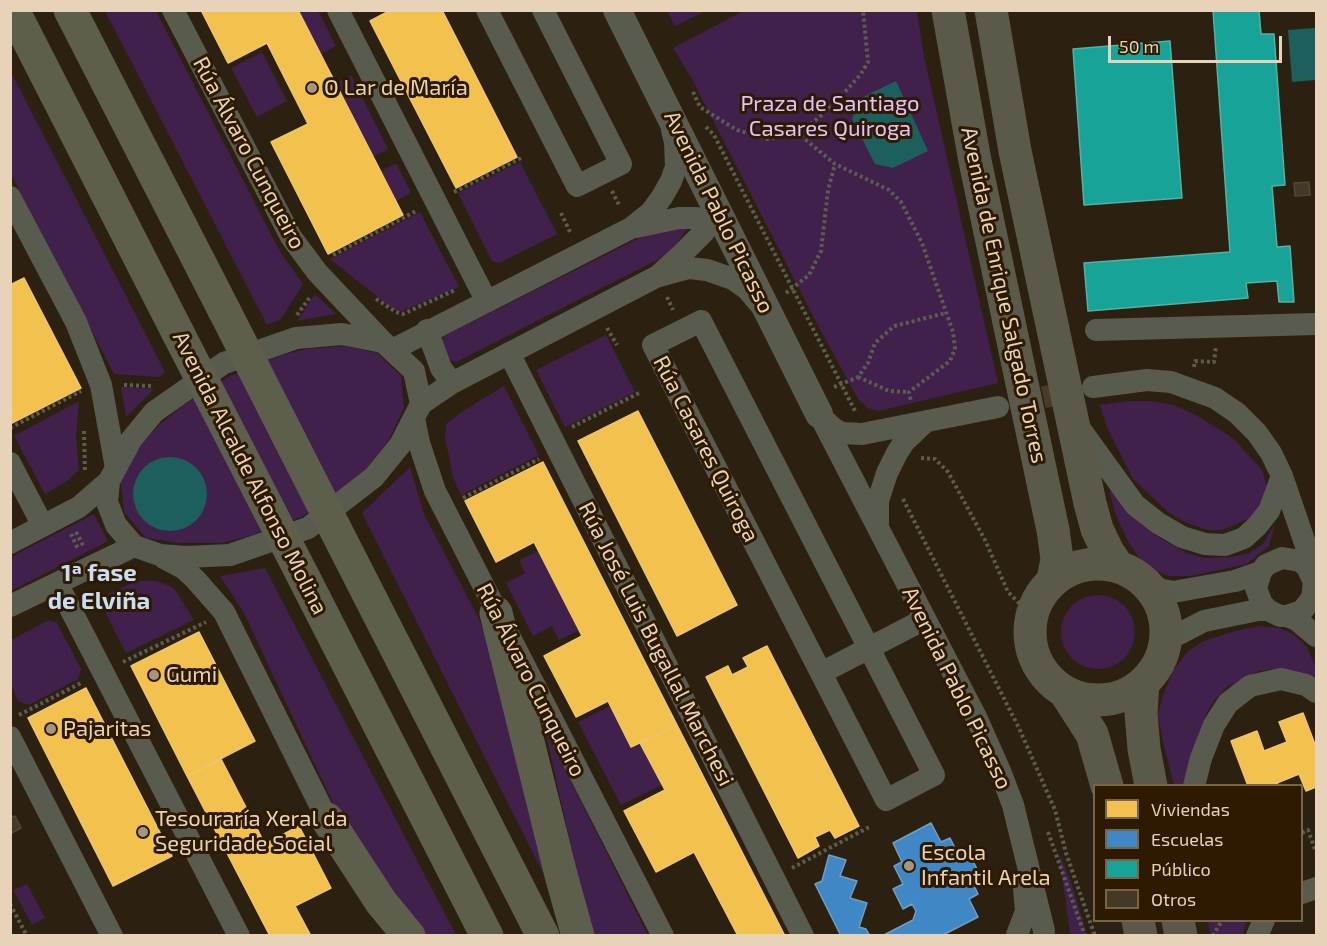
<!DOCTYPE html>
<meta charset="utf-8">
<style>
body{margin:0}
#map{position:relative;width:1327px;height:946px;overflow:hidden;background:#2c2110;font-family:"Exo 2",sans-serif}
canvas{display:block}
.frame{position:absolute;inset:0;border:12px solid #e9d3b8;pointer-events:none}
.legend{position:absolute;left:1093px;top:784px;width:210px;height:138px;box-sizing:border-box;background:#2d1a00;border:2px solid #78644a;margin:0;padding:8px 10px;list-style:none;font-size:18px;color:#e9d3b8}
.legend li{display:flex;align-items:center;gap:12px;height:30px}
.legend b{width:30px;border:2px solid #78644a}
.scale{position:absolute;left:1108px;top:36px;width:174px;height:27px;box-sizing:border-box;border:3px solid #e9d3b8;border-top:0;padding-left:8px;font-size:18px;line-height:21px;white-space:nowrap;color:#e9d3b8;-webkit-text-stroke:4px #2d1a00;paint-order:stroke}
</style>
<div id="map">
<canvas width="1327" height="946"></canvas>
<div class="frame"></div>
<ul class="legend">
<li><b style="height:16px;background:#f2c14e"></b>Viviendas</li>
<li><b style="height:16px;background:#3f88c5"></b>Escuelas</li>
<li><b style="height:16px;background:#17a398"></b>Público</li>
<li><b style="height:16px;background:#443927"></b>Otros</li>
</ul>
<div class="scale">50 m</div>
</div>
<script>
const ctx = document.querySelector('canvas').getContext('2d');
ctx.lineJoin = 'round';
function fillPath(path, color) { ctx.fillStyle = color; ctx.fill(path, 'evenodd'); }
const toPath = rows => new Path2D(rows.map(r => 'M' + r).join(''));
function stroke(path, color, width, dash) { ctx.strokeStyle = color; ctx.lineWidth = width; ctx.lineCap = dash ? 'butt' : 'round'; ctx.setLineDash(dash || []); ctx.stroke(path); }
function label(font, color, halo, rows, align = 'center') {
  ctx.font = font + ' "Exo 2",sans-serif'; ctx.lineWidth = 6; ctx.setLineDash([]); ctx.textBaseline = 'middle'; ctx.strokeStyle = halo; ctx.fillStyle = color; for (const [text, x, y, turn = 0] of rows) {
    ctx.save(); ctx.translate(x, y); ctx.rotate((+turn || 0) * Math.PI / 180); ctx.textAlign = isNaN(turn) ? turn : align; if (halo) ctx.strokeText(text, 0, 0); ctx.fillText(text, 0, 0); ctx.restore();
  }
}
const green = toPath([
 [105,11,156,11,279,250,303,284,281,319,267,325],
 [298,11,318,11,336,46,321,54],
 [667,11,705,11,675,26],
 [743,11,917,11,923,52,998,383,878,411,868,408,858,399,814,318,693,81,673,48],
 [262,52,287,101,257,117,231,68],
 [10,70,165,372,159,377,114,374,11,174],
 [351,75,388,149,373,157,335,83],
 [520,162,557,234,499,263,492,261,458,193],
 [396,163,411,193,396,201,381,171],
 [420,212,459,287,402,311,394,310,330,259],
 [668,228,687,229,673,249,657,260,456,362,446,359,440,345,444,336,645,235],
 [315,294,336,314,297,321],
 [606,335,635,392,565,427,536,370],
 [345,346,377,353,401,376,404,408,389,440,368,468,347,486,301,517,246,537,221,543,180,543,146,538,124,512,120,477,137,449,159,425,181,407,228,377,278,356,306,349],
 [149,464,195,468,201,476,205,486,205,504,194,522,185,527,167,531,147,523,140,516,134,505,134,485,137,478],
 [504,386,539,455,461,495,453,477,450,461,445,438,446,424,463,411],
 [121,387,154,389,126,417],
 [79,401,76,437,79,470,67,481,45,494,14,436],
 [1129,401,1150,401,1173,405,1194,414,1233,438,1262,470,1267,487,1261,506,1250,518,1222,530,1207,530,1185,522,1168,512,1133,479,1106,425,1100,405],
 [410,467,424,514,479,619,497,666,544,875,362,513],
 [1109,489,1142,525,1158,537,1187,553,1204,558,1231,557,1249,553,1263,544,1275,523,1269,546,1247,564,1191,576,1169,576,1153,570,1140,559,1128,541,1115,513],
 [94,514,108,541,11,591,11,557],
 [538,551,578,631,559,640,552,626,533,636,506,583,525,573,519,560],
 [265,568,456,935,423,935,338,814,244,613,220,576],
 [137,581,157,581,174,588,194,620,126,653,98,598],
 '1061 632a37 37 0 1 1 74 0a37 37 0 1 1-74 0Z',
 [49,620,57,623,81,669,78,679,29,705,18,701,11,684,11,640],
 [1259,626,1279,628,1293,634,1307,647,1316,668,1316,682,1291,672,1271,669,1256,672,1227,687,1216,698,1207,712,1185,785,1174,785,1163,742,1158,714,1163,695,1173,671,1188,651,1204,641,1231,632],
 [610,706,631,747,640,743,662,785,621,805,578,722],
 [545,730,648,935,591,935],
 [1059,852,1072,885,1087,935,1070,935],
 [27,884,45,918,32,925,13,890],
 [1208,921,1208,920,1246,921,1243,936,1210,935]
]);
const water = toPath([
 [1315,28,1316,80,1292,82,1288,30],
 [896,81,928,151,893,168,875,164,852,119,859,99],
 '133 494a37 37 0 1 1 74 0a37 37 0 1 1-74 0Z'
]);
const homes = toPath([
 [201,10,298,10,403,215,328,254,271,142,308,124,267,43,228,63,201,10],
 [391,10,442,10,517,157,456,188,370,21,391,10],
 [24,278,81,388,12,423,10,285,24,278],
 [638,411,737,605,677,636,578,441,638,411],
 [543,462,677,725,631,747,608,701,576,717,544,656,582,636,534,542,496,562,465,501,543,462],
 [199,632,255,741,187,776,131,666,199,632],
 [767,646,859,826,835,838,830,830,815,837,819,846,798,858,706,677,728,666,732,675,748,667,743,658,767,646],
 [86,688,172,856,113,886,28,718,86,688],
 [1303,713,1316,747,1316,787,1306,791,1299,774,1277,783,1278,786,1248,786,1231,741,1257,731,1264,751,1287,742,1279,722,1303,713],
 [677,725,701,772,785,936,738,936,694,852,656,872,624,811,665,790,640,743,677,725],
 [221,759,265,844,299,826,331,888,295,906,311,936,270,936,187,776,221,759]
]);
const schools = toPath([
 [931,823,941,842,950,838,959,856,968,851,978,871,969,875,978,894,969,899,978,917,941,936,882,936,913,920,916,911,912,904,903,909,893,889,903,884,894,866,902,862,893,843,931,823],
 [829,855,846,860,840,876,857,881,850,898,867,903,859,927,866,929,870,936,841,936,815,884,822,881,829,855]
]);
const public = toPath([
 [1213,10,1259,10,1261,34,1274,34,1285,185,1272,186,1277,247,1290,246,1294,302,1279,302,1277,281,1246,283,1248,298,1088,311,1084,263,1230,252,1213,10],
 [1170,41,1182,198,1084,205,1073,49,1170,41]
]);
const building = toPath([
 [1309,182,1310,195,1295,196,1294,183,1309,182],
 [15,816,21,828,10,834,10,818,15,816]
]);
const minorTunnel = toPath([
 [1011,404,1079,390]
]);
const path = toPath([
 [693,92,700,107,737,130,768,139,802,131,823,114,844,93,861,74,868,62,863,10],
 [706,127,714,135,855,411],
 [796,132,835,164,889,190,901,202,922,243,953,332,955,349,950,361,909,392,911,402],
 [612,191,620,207],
 [454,192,523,157],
 [561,213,570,232],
 [333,255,416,211],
 [786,293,809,275,821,251,828,190,835,164],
 [667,297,673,310],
 [376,299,396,312,403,314,455,290],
 [297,315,310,297],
 [607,328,617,345],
 [1194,367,1195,361,1214,362,1216,347],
 [858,377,889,391,909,392],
 [124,385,152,386],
 [834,387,858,377,868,363,875,343,894,326,946,313],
 [572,427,641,392],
 [10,428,81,391],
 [84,431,85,472],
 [921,458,935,459,948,472,985,540,1008,592,1019,603],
 [463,498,539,459],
 [903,499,1019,728,1055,810,1066,853,1095,936],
 [76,532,84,547],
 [71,534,78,549],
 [123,662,206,622],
 [19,715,83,682],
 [1048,832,1085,936],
 [1302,833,1308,830,1316,852],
 [792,868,871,826],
 [10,904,27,936],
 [1213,936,1222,920]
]);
const minor = toPath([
 [173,10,291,237,317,272,383,342,414,371,421,404,400,445,374,477,308,528,230,555,186,557,160,555,134,546,116,525,107,502,109,481,131,440,154,412,224,363,296,338,342,334,383,342],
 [338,10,486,300],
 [487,10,577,186,621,164,543,10],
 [10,197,76,322,101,385,116,468],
 [636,227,679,218,696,218,728,229],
 [660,274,683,253,704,232,710,222,714,208],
 [701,321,934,775,886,800,653,345,701,321],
 [427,330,441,368,452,383],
 [1096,330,1316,324],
 [392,350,631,228,651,212,662,197,671,181,676,167,675,142,672,130],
 [509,353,803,936],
 [1093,387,1147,380,1171,382,1215,398,1237,413,1257,433,1271,453,1282,476,1306,546,1312,574],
 [421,404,452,383,656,277,689,268,707,270,733,279,747,289,759,303],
 [819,414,976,717,1000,771,1013,805,1044,931],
 [414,418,419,443,435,491,663,936],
 [822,418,833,428,842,433,862,434,998,407],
 [1078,426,1135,505,1158,523,1182,537,1205,544,1225,545,1244,538,1257,526,1269,511,1282,476],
 [10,463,43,526],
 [878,524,878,501,887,473,897,453,904,442,924,423],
 [10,543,79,507,109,481],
 [164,558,183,568,195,579,224,612,327,819],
 [57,583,239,936],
 [1149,587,1173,592,1235,581,1261,572],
 [10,606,134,546],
 [1287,616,1297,620,1316,636],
 [1164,650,1173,637,1204,621,1258,610,1268,610,1280,616,1287,616,1302,611,1312,598,1314,582,1307,567,1300,561,1282,558,1266,565,1261,572,1256,588,1262,604,1268,610],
 [821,673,925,619],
 [10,737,112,936],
 [1194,786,1201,758,1214,725,1228,703,1250,686,1281,679,1306,685,1316,692],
 [1302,893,1316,888],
 [1017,935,1026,911,1024,888],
 [1257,936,1264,920]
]);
const tertiary = toPath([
 [617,10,819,414]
]);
const primary = toPath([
 [948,10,975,161,1053,530,1057,559,1053,580],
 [991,10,1015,151,1090,503,1097,529,1108,552,1118,567],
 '1030 632a68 68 0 1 1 136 0a68 68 0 1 1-136 0Z',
 [1143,683,1141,713,1144,749,1151,786],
 [1065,692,1092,734,1107,786],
 [1138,920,1141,936],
 [1178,920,1181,936]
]);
const trunk = toPath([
 [13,10,178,333],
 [70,10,224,310],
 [349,556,543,936],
 [304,578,487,936],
 [496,613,561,875,578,936],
 [327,819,381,902,409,936]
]);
const trunkBridge = toPath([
 [224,310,349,556],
 [178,333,304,578]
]);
const markers = [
 [312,88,6,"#a7957d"],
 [154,675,6,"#a7957d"],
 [51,729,6,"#a7957d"],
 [143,832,6,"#a7957d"],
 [909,866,6,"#a7957d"]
];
const poiNames = [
 ["O Lar de María",324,88],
 ["Gumi",166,675],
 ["Pajaritas",63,729],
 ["Tesouraría Xeral da",155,819],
 ["Seguridade Social",155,844],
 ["Escola",921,853],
 ["Infantil Arela",921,878]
];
const parkNames = [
 ["Praza de Santiago",830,104],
 ["Casares Quiroga",830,129]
];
const streetNames = [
 ["Rúa Álvaro Cunqueiro",249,153,62],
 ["Avenida Pablo Picasso",719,212,64],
 ["Avenida de Enrique Salgado Torres",1004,295,78],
 ["Rúa Casares Quiroga",706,449,63],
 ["Avenida Alcalde Alfonso Molina",250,473,63],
 ["Rúa José Luis Bugallal Marchesi",656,644,63],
 ["Rúa Álvaro Cunqueiro",531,680,63],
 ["Avenida Pablo Picasso",957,688,64]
];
const neighbourhoodNames = [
 ["1ª fase",99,573],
 ["de Elviña",99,601]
];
fillPath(green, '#41204c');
fillPath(water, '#1d5f5c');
fillPath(homes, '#f2c14e');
stroke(homes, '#efc66e', 1.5);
fillPath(schools, '#3f88c5');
stroke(schools, '#729ec1', 1.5);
fillPath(public, '#17a398');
stroke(public, '#56b1a2', 1.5);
fillPath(building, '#443927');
stroke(building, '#534634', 1.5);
stroke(minorTunnel, '#483c29', 22, [22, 11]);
stroke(path, '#5c5c51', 4, [3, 3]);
stroke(minor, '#595b4e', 22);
stroke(tertiary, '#595b4e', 28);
stroke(primary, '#5b5a4a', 33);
stroke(trunk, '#5d5e4c', 33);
stroke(trunkBridge, '#5d5e4c', 33);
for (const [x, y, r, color] of markers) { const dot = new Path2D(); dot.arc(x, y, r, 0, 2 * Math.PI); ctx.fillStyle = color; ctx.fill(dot); stroke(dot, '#2d1a00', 2); }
label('22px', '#e9d3b8', '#2d1a00', poiNames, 'left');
label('22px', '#e5c0fa', '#2d1a00', parkNames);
label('22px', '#e9d3b8', '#2d1a00', streetNames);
label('bold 24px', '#c9ddf6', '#2d1a00', neighbourhoodNames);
</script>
